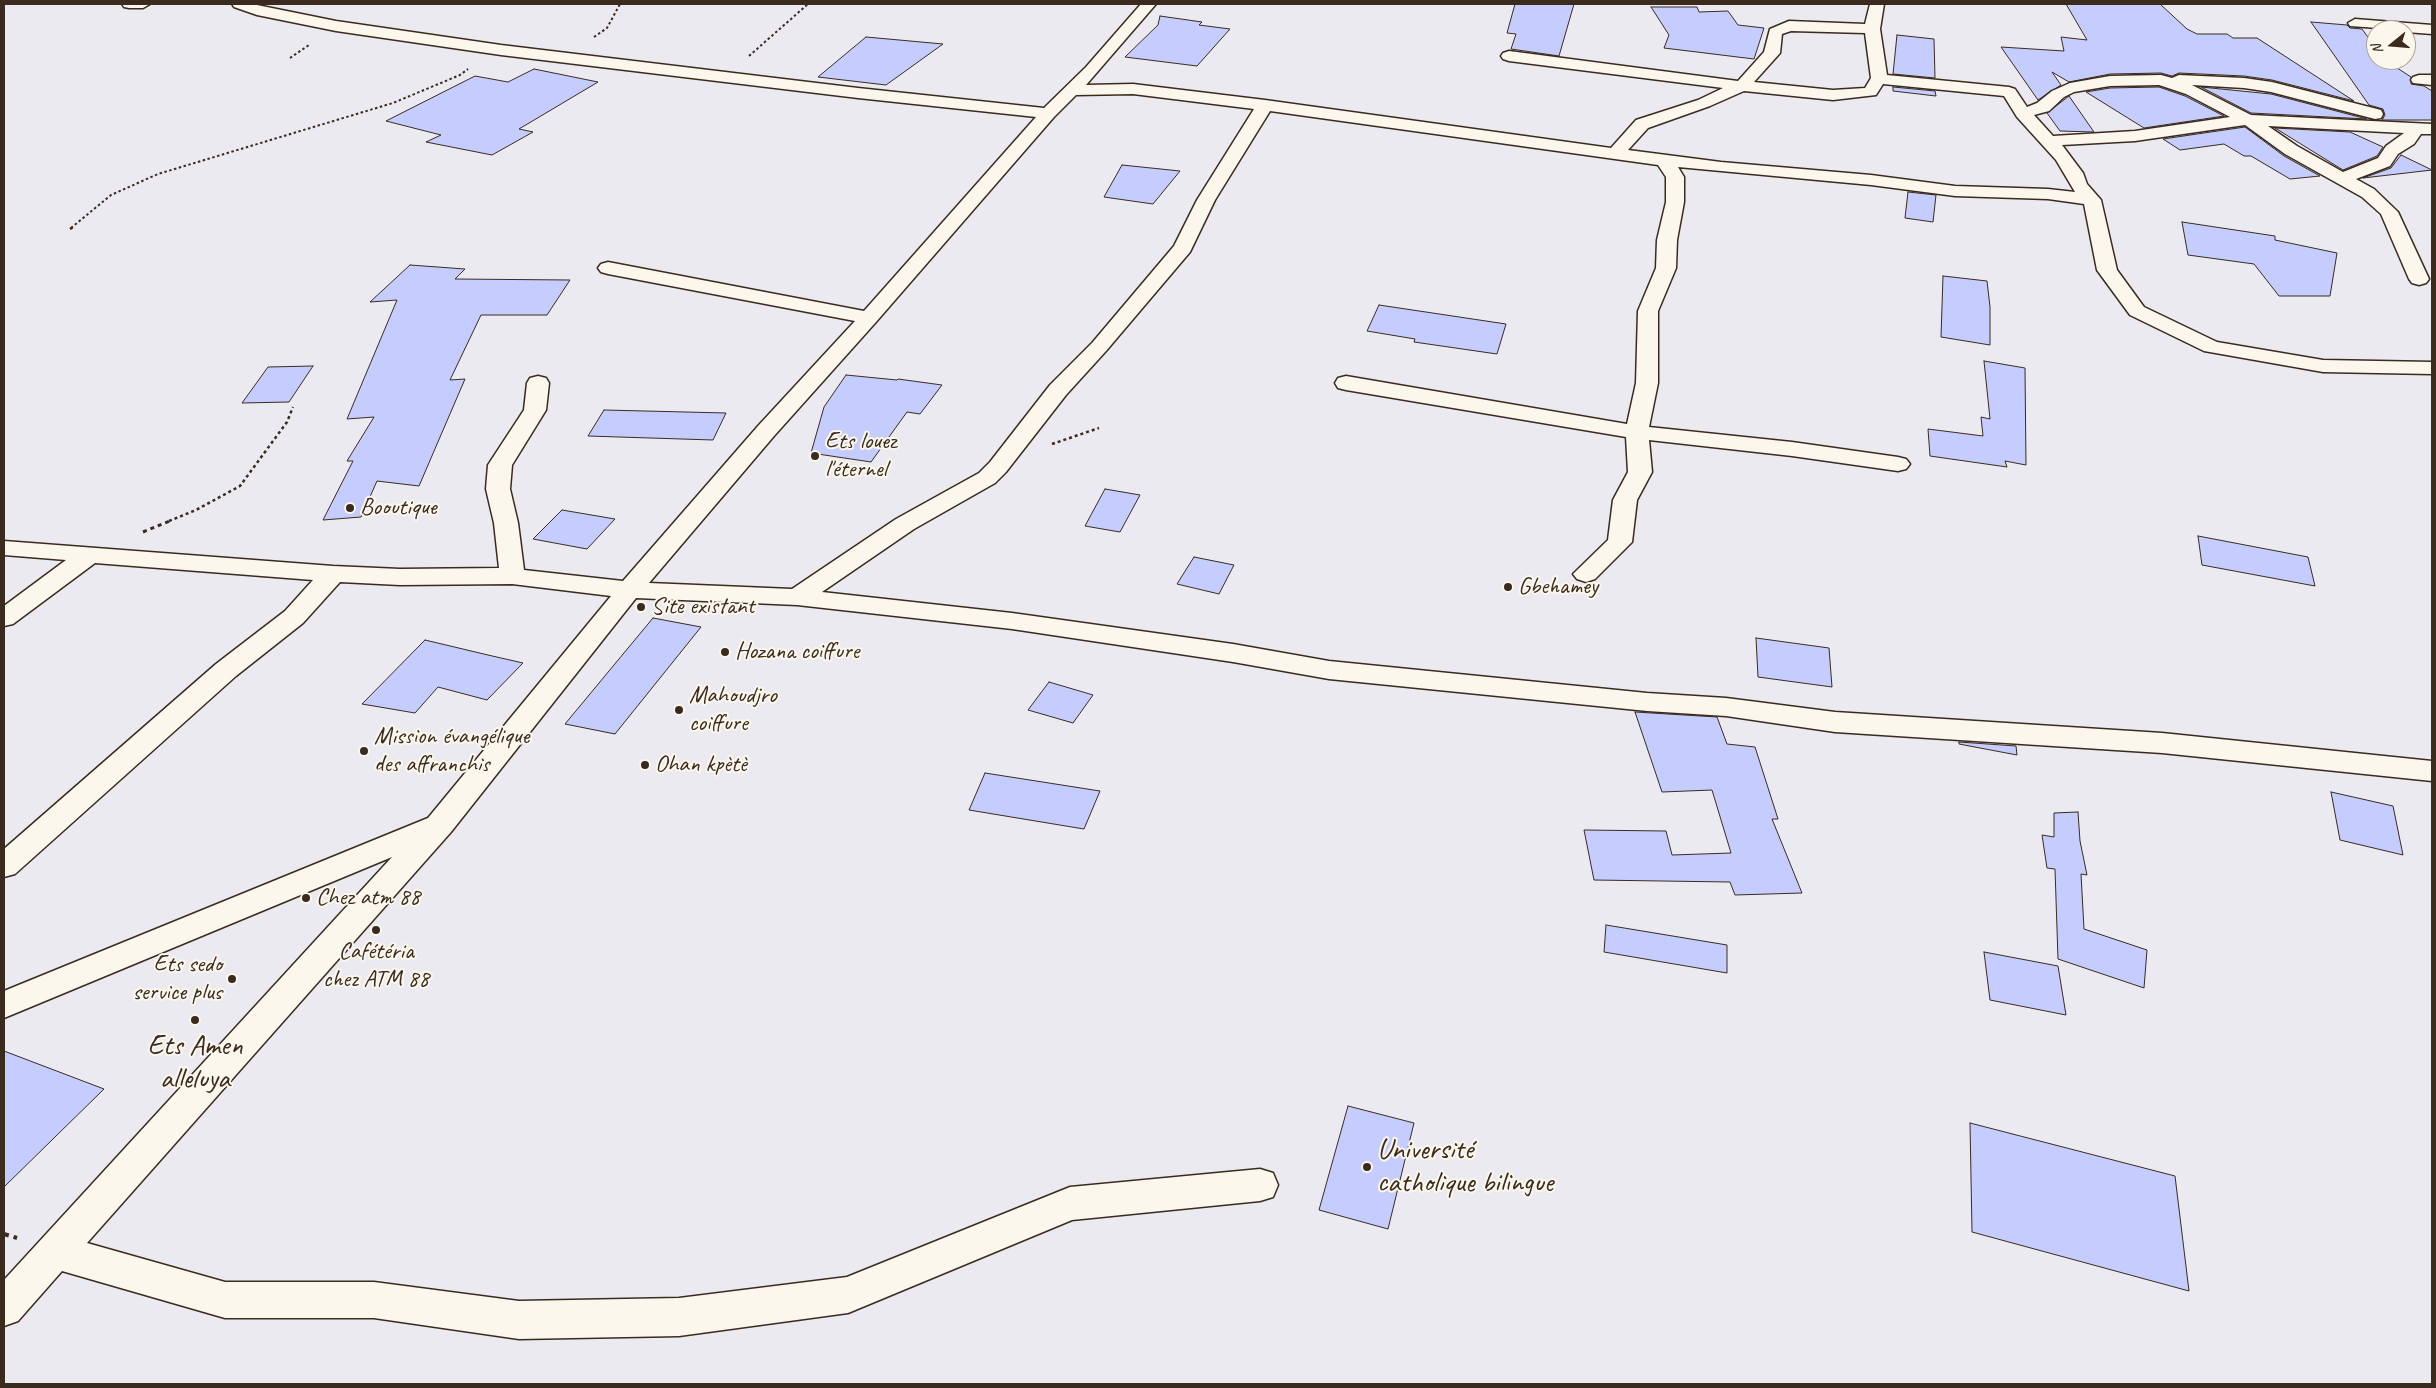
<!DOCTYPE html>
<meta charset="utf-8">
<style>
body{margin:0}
#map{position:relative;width:2436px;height:1388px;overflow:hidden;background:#ebeaf1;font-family:Caveat,sans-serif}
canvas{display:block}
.frame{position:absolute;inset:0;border:5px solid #3b2a1e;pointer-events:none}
.north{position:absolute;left:2366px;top:20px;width:50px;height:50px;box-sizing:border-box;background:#fbf7ec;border:1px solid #aea59a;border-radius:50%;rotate:253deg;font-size:14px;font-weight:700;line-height:20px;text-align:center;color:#3b2a1e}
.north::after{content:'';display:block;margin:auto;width:18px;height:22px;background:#3b2a1e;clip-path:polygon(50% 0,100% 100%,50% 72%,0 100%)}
</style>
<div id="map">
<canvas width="2436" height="1388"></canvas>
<div class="frame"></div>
<div class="north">N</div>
</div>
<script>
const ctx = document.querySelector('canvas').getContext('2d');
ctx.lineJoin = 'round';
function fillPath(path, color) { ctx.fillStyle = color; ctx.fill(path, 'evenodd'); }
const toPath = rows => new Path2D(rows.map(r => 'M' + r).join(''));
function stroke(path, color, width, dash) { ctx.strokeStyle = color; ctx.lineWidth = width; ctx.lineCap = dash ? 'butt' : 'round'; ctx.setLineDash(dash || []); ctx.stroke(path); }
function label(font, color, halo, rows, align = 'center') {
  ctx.font = font + ' Caveat,sans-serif'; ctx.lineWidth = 4; ctx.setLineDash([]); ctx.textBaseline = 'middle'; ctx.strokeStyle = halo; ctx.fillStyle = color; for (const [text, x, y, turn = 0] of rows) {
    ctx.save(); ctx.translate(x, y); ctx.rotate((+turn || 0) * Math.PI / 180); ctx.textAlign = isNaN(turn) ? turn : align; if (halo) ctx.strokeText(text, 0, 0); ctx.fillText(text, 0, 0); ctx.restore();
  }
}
const building = toPath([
 [1515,4,1574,4,1559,56,1511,49,1516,34,1507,33,1515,4],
 [2066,4,2160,4,2187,29,2197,34,2227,34,2233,38,2257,38,2354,101,2272,80,2244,76,2179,73,2172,76,2161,73,2110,74,2069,82,2052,72,2061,85,2038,100,2001,47,2064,51,2061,37,2087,40,2066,4],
 [1651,7,1697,7,1699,12,1728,11,1738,25,1764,28,1754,59,1664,48,1669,35,1651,7],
 [1160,16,1202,22,1199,25,1230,29,1197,66,1125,57,1158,25,1160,16],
 [2311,22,2347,25,2350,28,2362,29,2376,48,2376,60,2385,60,2411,77,2411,84,2424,86,2432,91,2432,120,2382,120,2385,115,2383,109,2369,105,2311,22],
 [1897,35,1934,39,1935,78,1893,74,1897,35],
 [866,37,943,44,886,85,818,77,866,37],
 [534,69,598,82,519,129,533,132,492,155,426,142,441,135,386,121,475,76,508,82,534,69],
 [1893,87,1935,91,1936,96,1893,91,1893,87],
 [2159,87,2185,96,2224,116,2144,128,2086,92,2110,88,2159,87],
 [2201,87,2271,94,2367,119,2251,113,2201,87],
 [2069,96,2094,132,2060,131,2047,113,2069,96],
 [2245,127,2284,156,2320,176,2290,179,2251,156,2244,156,2224,144,2180,150,2163,139,2245,127],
 [2275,128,2350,132,2383,147,2377,156,2343,170,2275,128],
 [2401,155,2432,170,2363,178,2391,168,2401,155],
 [1122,165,1180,171,1153,204,1104,197,1122,165],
 [1908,192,1936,195,1933,222,1905,218,1908,192],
 [2182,222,2275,236,2275,240,2337,253,2330,296,2279,296,2254,264,2188,255,2182,222],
 [410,265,465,269,455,279,570,280,547,315,481,315,450,380,465,379,419,486,377,481,361,517,323,520,353,461,347,461,374,417,347,419,397,300,370,302,410,265],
 [1943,276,1987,281,1990,307,1990,345,1941,337,1943,276],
 [1379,305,1506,324,1497,354,1414,342,1415,339,1367,331,1379,305],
 [1984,361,2025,368,2026,465,2005,461,2007,467,1930,456,1928,429,1983,436,1981,417,1990,419,1984,361],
 [313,366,289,402,242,403,268,367,313,366],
 [846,375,897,380,898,379,942,385,920,414,907,412,871,462,811,453,824,407,846,375],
 [604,410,726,413,713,440,588,436,604,410],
 [1105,489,1140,495,1120,532,1085,526,1105,489],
 [562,510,615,519,587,549,533,539,562,510],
 [2198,536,2308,557,2315,586,2202,565,2198,536],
 [1194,557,1234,565,1219,594,1177,584,1194,557],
 [653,618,701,627,615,734,565,724,653,618],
 [1756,638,1829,648,1832,687,1758,677,1756,638],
 [425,640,488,655,523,663,487,700,438,687,415,713,362,704,425,640],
 [1049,682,1093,695,1073,723,1028,710,1049,682],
 [1635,712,1717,717,1727,744,1755,747,1778,819,1772,819,1802,893,1735,895,1730,882,1594,880,1584,830,1666,831,1672,855,1731,853,1712,790,1662,792,1635,712],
 [1959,742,2016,746,2017,755,1959,744,1959,742],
 [985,773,1100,791,1084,829,969,810,985,773],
 [2331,792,2393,806,2403,855,2340,840,2331,792],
 [2078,812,2080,841,2087,875,2081,874,2084,929,2147,950,2144,988,2058,959,2055,869,2047,868,2042,835,2054,837,2054,813,2078,812],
 [1606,925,1727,945,1727,973,1604,952,1606,925],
 [1984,952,2058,966,2066,1015,1990,1000,1984,952],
 [4,1051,104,1089,4,1187,4,1051],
 [1348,1106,1414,1123,1388,1229,1319,1210,1348,1106],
 [1970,1123,2175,1176,2189,1291,1972,1232,1970,1123]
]);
const pathFar3 = toPath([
 [594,37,607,28,620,4],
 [749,56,808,4],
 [290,58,309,45],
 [71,228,111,195,158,174,393,103,460,75,468,69]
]);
const pathFar2 = toPath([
 [70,229,73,227],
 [1052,444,1099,428],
 [169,521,196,510,240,486,287,422,293,407]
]);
const pathFar1 = toPath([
 [143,532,172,520]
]);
const path = toPath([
 [4,1234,17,1238]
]);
const minor = toPath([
 [122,4,150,4,143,8,129,8,124,7,122,4],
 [232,4,252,4,336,21,501,45,858,88,1044,108,1086,67,1141,4,1156,4,1086,85,1133,84,1265,100,1611,148,1636,120,1698,100,1723,88,1509,61,1503,59,1501,56,1503,53,1509,51,1738,81,1764,52,1770,29,1789,21,1865,24,1870,4,1884,4,1880,29,1887,75,2009,87,2015,89,2027,107,2037,103,2052,91,2070,83,2110,76,2161,75,2172,78,2179,75,2244,78,2272,82,2381,110,2383,114,2381,118,2375,119,2271,92,2244,88,2192,85,2251,115,2432,124,2432,134,2421,134,2414,144,2398,154,2390,166,2356,179,2374,189,2398,212,2429,279,2426,283,2419,285,2412,283,2409,279,2381,214,2362,197,2285,154,2245,125,2135,141,2062,145,2083,173,2087,184,2101,200,2117,270,2144,307,2217,342,2323,360,2432,362,2432,374,2323,372,2204,351,2130,315,2097,270,2084,204,2048,199,1955,196,1871,185,1678,167,1684,177,1684,202,1677,240,1676,268,1658,311,1658,383,1649,427,1792,442,1898,457,1906,459,1910,464,1906,469,1898,471,1792,456,1649,440,1652,472,1637,500,1632,542,1595,579,1586,582,1577,579,1573,574,1608,540,1613,500,1628,472,1626,437,1346,390,1338,388,1335,383,1338,378,1346,376,1627,424,1636,383,1638,311,1656,268,1657,240,1666,202,1666,177,1658,165,1270,111,1215,200,1190,252,1106,351,1066,395,1006,472,995,483,914,529,822,592,1012,613,1233,644,1329,661,1647,693,1726,698,1835,712,2162,733,2432,761,2432,781,2162,753,1835,732,1726,716,1647,711,1329,679,1233,662,1012,629,797,605,636,598,451,832,87,1243,225,1282,374,1282,519,1301,679,1298,847,1277,1070,1187,1260,1169,1273,1173,1278,1185,1273,1197,1260,1201,1072,1220,848,1313,679,1336,519,1339,374,1318,225,1318,62,1271,18,1321,4,1326,4,1280,392,857,4,1018,4,991,428,818,611,596,512,584,400,585,340,582,303,623,236,676,15,874,4,877,4,849,216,664,285,611,313,580,95,563,13,624,4,626,4,606,66,560,4,555,4,541,333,566,400,569,499,568,494,523,486,489,488,465,524,410,527,383,530,378,538,376,546,378,549,383,546,410,512,465,510,489,518,523,524,570,623,581,758,426,855,321,608,274,601,272,598,268,601,264,608,262,864,311,1036,117,858,98,501,55,336,31,257,15,234,7,232,4],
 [1791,31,1865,33,1871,78,1865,88,1833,90,1754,82,1780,53,1782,34,1791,31],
 [1883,84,2004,96,2017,117,2056,160,2075,192,2048,189,1955,186,1871,175,1721,162,1628,150,1648,128,1710,106,1744,91,1833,100,1876,95,1883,84],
 [2159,85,2186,94,2230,117,2135,131,2053,136,2034,115,2049,111,2064,97,2074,92,2110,86,2159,85],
 [1133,94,1254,109,1197,200,1174,246,1092,343,1050,385,990,462,979,473,896,519,792,589,649,583,774,436,876,322,1054,117,1076,95,1133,94],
 [2268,126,2404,133,2386,146,2378,158,2343,172,2297,146,2268,126],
 [2355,19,2432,25,2432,34,2406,32,2406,30,2350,26,2348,23,2355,19],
 [2419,75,2432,75,2432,85,2413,83,2411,80,2413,77,2419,75]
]);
const markers = [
 [815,456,5,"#3b2a1e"],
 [350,508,5,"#3b2a1e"],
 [1508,587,5,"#3b2a1e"],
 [641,607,5,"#3b2a1e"],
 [725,652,5,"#3b2a1e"],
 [679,710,5,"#3b2a1e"],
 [364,751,5,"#3b2a1e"],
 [645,765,5,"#3b2a1e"],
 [306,898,5,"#3b2a1e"],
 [376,930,5,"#3b2a1e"],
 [232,979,5,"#3b2a1e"],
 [195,1020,5,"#3b2a1e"],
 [1367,1167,5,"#3b2a1e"]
];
const poiNames = [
 ["Ets louez",825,442],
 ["l'éternel",825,470],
 ["Booutique",360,508],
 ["Gbehamey",1518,587],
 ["Site existant",651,607],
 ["Hozana coiffure",735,652],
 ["Mahoudjro",689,696],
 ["coiffure",689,724],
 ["Mission évangélique",374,737],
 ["des affranchis",374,765],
 ["Ohan kpètè",655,765],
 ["Chez atm 88",316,898],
 ["Cafétéria",376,952,"center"],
 ["chez ATM 88",376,980,"center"],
 ["Ets sedo",222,965,"right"],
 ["service plus",222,993,"right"]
];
const nearPoinames = [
 ["Ets Amen",195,1046],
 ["alleluya",195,1079],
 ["Université",1377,1150,"left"],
 ["catholique bilingue",1377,1183,"left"]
];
fillPath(building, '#c5ccfe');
stroke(building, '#3b2a1e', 1);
stroke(minor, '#3b2a1e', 3);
stroke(pathFar3, '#3b2a1e', 2, [2.5, 2.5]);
stroke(pathFar2, '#3b2a1e', 2.5, [3, 3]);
stroke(pathFar1, '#3b2a1e', 3, [4, 4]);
stroke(path, '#3b2a1e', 4, [5, 5]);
fillPath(minor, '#fbf7ec');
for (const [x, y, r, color] of markers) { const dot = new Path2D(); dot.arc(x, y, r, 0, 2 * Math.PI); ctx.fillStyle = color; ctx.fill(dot); stroke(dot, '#fbf7ec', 2); }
label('24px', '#3b2a1e', '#fbf7ec', poiNames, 'left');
label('29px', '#3b2a1e', '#fbf7ec', nearPoinames);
</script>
